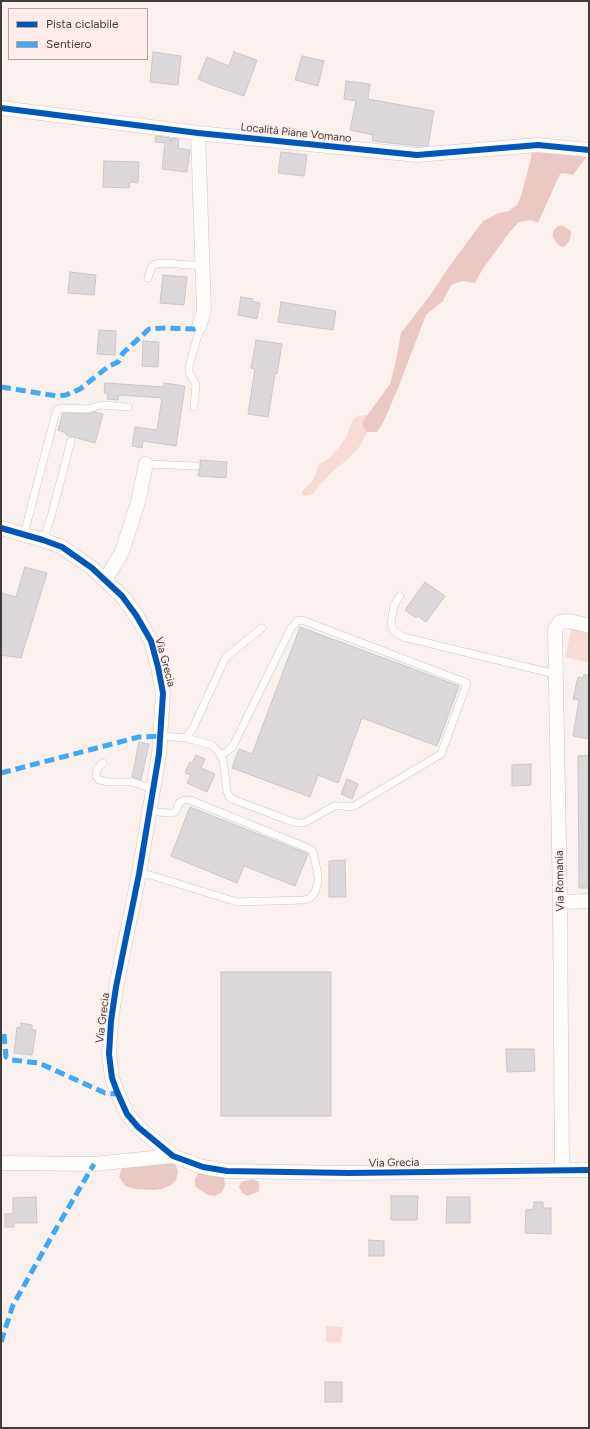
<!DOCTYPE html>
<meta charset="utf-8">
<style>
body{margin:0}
#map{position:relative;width:590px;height:1429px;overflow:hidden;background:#faf0ee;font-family:Figtree,sans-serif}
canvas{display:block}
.frame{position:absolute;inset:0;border:2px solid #413b3a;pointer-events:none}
.legend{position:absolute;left:8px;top:8px;width:140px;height:52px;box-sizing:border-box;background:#feecea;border:1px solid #b2a5a4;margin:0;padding:5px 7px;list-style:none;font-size:12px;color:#413b3a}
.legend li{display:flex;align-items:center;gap:8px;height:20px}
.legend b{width:20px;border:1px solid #b2a5a4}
</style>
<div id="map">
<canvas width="590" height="1429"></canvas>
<div class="frame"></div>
<ul class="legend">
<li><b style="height:5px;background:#0057b8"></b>Pista ciclabile</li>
<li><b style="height:5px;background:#3fa9f5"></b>Sentiero</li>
</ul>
</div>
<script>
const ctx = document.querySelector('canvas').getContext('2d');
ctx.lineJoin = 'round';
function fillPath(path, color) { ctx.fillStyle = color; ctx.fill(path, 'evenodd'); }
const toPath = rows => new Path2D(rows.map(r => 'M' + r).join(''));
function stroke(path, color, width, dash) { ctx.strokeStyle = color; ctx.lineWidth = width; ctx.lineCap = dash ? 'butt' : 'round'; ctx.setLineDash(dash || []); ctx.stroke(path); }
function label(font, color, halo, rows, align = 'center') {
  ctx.font = font + ' Figtree,sans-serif'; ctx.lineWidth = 3; ctx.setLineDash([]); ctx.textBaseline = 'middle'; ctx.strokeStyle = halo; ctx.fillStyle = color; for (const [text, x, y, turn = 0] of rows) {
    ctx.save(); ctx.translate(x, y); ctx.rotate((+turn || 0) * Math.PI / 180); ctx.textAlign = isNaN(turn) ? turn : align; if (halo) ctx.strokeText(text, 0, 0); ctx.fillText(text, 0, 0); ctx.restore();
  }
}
const green = toPath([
 [367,415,363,421,363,427,367,432,360,446,348,459,334,470,320,485,313,494,306,496,302,495,302,491,311,483,317,471,319,464,327,460,340,446,346,437,353,420,358,416],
 [572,627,589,631,589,663,565,657],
 [326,1326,343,1327,341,1343,326,1342]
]);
const forest = toPath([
 [532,151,587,156,573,175,565,173,560,174,538,223,531,220,519,222,509,233,482,270,475,283,462,281,451,285,443,301,426,315,398,388,383,423,377,432,367,432,363,427,363,421,390,384,395,366,401,333,431,294,451,264,483,221,499,213,509,211,517,205,521,196,530,163],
 [558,226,563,226,571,231,570,240,565,246,562,247,558,245,553,237,553,231],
 [175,1163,178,1171,176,1180,171,1185,162,1189,154,1190,135,1189,125,1186,119,1177,122,1167],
 [199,1173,216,1173,224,1178,225,1185,222,1192,215,1196,208,1195,203,1192,195,1186,195,1178],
 [253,1179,259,1182,259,1191,248,1196,242,1193,239,1187,241,1182]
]);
const building = toPath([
 [153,52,181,56,178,85,150,82,153,52],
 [234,52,257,60,244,96,215,86,198,79,207,57,229,66,234,52],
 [302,56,324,61,318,86,295,80,302,56],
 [346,81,370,84,368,99,434,111,428,146,417,146,372,141,373,135,350,130,356,101,344,99,346,81],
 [156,136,170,138,171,142,172,138,179,139,178,148,190,150,187,172,162,169,165,143,155,142,156,136],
 [281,152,307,155,304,176,278,173,281,152],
 [104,161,139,162,138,183,130,182,129,188,103,187,104,161],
 [70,272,96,275,94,295,68,293,70,272],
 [163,275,187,277,184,305,160,303,163,275],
 [241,297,253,299,252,301,260,303,257,319,238,315,241,297],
 [281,302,336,311,333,330,278,322,281,302],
 [99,330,116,331,115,355,97,354,99,330],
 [256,340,282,344,277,374,275,374,268,417,248,414,255,369,251,368,256,340],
 [143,341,159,342,158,367,142,366,143,341],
 [105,383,164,387,164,383,185,386,176,446,143,441,142,448,132,446,135,427,157,430,162,398,119,395,118,400,107,399,108,394,104,393,105,383],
 [95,412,103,414,95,443,66,435,66,433,58,430,63,413,88,414,95,412],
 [200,460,227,462,226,478,198,476,199,470,201,467,200,460],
 [25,567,47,573,21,658,1,655,1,593,16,597,25,567],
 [425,582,445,596,426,622,418,616,416,618,405,610,425,582],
 [300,627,459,686,437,746,362,718,338,783,318,775,310,797,232,768,239,749,252,754,300,627],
 [584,675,589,675,589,739,573,736,579,700,573,699,578,677,583,678,584,675],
 [139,742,149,744,141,780,132,777,139,742],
 [196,755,205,759,201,768,215,774,207,792,187,783,191,775,185,773,190,762,192,763,196,755],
 [589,755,589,888,579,888,578,756,589,755],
 [531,764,531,785,512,786,512,765,531,764],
 [347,779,358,784,352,799,341,794,347,779],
 [190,807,306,853,308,854,295,886,244,866,237,883,171,856,190,807],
 [345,860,346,897,329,897,329,861,345,860],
 [221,972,331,972,331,1116,221,1116,221,972],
 [21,1023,32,1025,32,1030,36,1030,32,1055,14,1053,17,1027,21,1028,21,1023],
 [506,1049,534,1049,535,1071,507,1072,506,1049],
 [391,1196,418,1196,417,1220,391,1220,391,1196],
 [36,1197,37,1223,14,1223,14,1227,5,1227,5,1214,13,1214,13,1198,36,1197],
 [447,1197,470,1197,470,1223,446,1223,447,1197],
 [534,1202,543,1202,543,1208,551,1208,551,1234,525,1233,526,1209,533,1210,534,1202],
 [369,1240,384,1241,384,1256,369,1256,369,1240],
 [325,1382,342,1382,342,1402,325,1402,325,1382]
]);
const lane = toPath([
 [148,278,151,268,155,264,165,263,203,266],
 [194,407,196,385,189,372,189,366,198,335,199,327],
 [146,464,196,466],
 [24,534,55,416,58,409,63,408,88,409,101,405,128,407],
 [43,540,51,517,71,441],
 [400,596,394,605,391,624,394,631,403,637,555,674],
 [161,736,186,738,212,745,217,750,223,760,227,791,229,796,232,799,290,821,298,823,304,823,334,806,344,806,348,807,354,806,441,754,467,683,302,620,297,621,291,628,233,746,228,751,221,755],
 [186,738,193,728,226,657,262,628],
 [103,763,97,769,96,776,99,780,109,782,132,782,153,789],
 [139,874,150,875,237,902,304,900,310,898,315,892,318,883,318,875,313,852,308,848,190,800,184,800,179,803,176,811,173,813,168,813,150,811]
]);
const street = toPath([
 [1,108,198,133,417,155,538,145,589,150],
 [198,133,204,310,199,327],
 [1,528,43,540,62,547,92,568,122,596,136,615,151,641,158,667,163,693,159,754,139,874,116,987,111,1021,109,1054,112,1078,118,1094,127,1114,138,1127,173,1156,203,1167,227,1171,349,1173,589,1170],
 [105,580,122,552,138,502,146,464],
 [560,902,589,901],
 [1,1163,94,1164,173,1156],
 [562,1170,560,902,555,629,560,622,569,621,589,626]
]);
const quiet = toPath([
 [1,387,57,396,66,395,80,389,109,366,118,362,123,353,149,329,165,328,194,329,199,327],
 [1,773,139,737,161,736],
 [4,1034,6,1057,12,1060,39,1063,105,1093,118,1094],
 [1,1342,13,1305,53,1234,94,1164]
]);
const cycleway = toPath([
 [1,108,198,133,417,155,538,145,589,150],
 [1,528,43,540,62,547,92,568,122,596,136,615,151,641,158,667,163,693,159,754,139,874,116,987,111,1021,109,1054,112,1078,118,1094,127,1114,138,1127,173,1156,203,1167,227,1171,349,1173,589,1170]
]);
const streetNames = [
 ["Località Piane Vomano",296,133,6],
 ["Via Grecia",165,662,75],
 ["Via Romania",560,881,-91],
 ["Via Grecia",103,1018,-83],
 ["Via Grecia",394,1163,-1]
];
fillPath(green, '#f6dbd7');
fillPath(forest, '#eac8c4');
fillPath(building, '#ddd9da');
stroke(building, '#cac7c9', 1);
stroke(lane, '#cec6c5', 8);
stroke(street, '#cec6c5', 15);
stroke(lane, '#fefdfc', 7);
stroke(street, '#fefdfc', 14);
stroke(quiet, '#3fa9f5', 5, [10, 5]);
stroke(cycleway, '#0057b8', 6);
label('11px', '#413b3a', '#feecea', streetNames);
</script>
